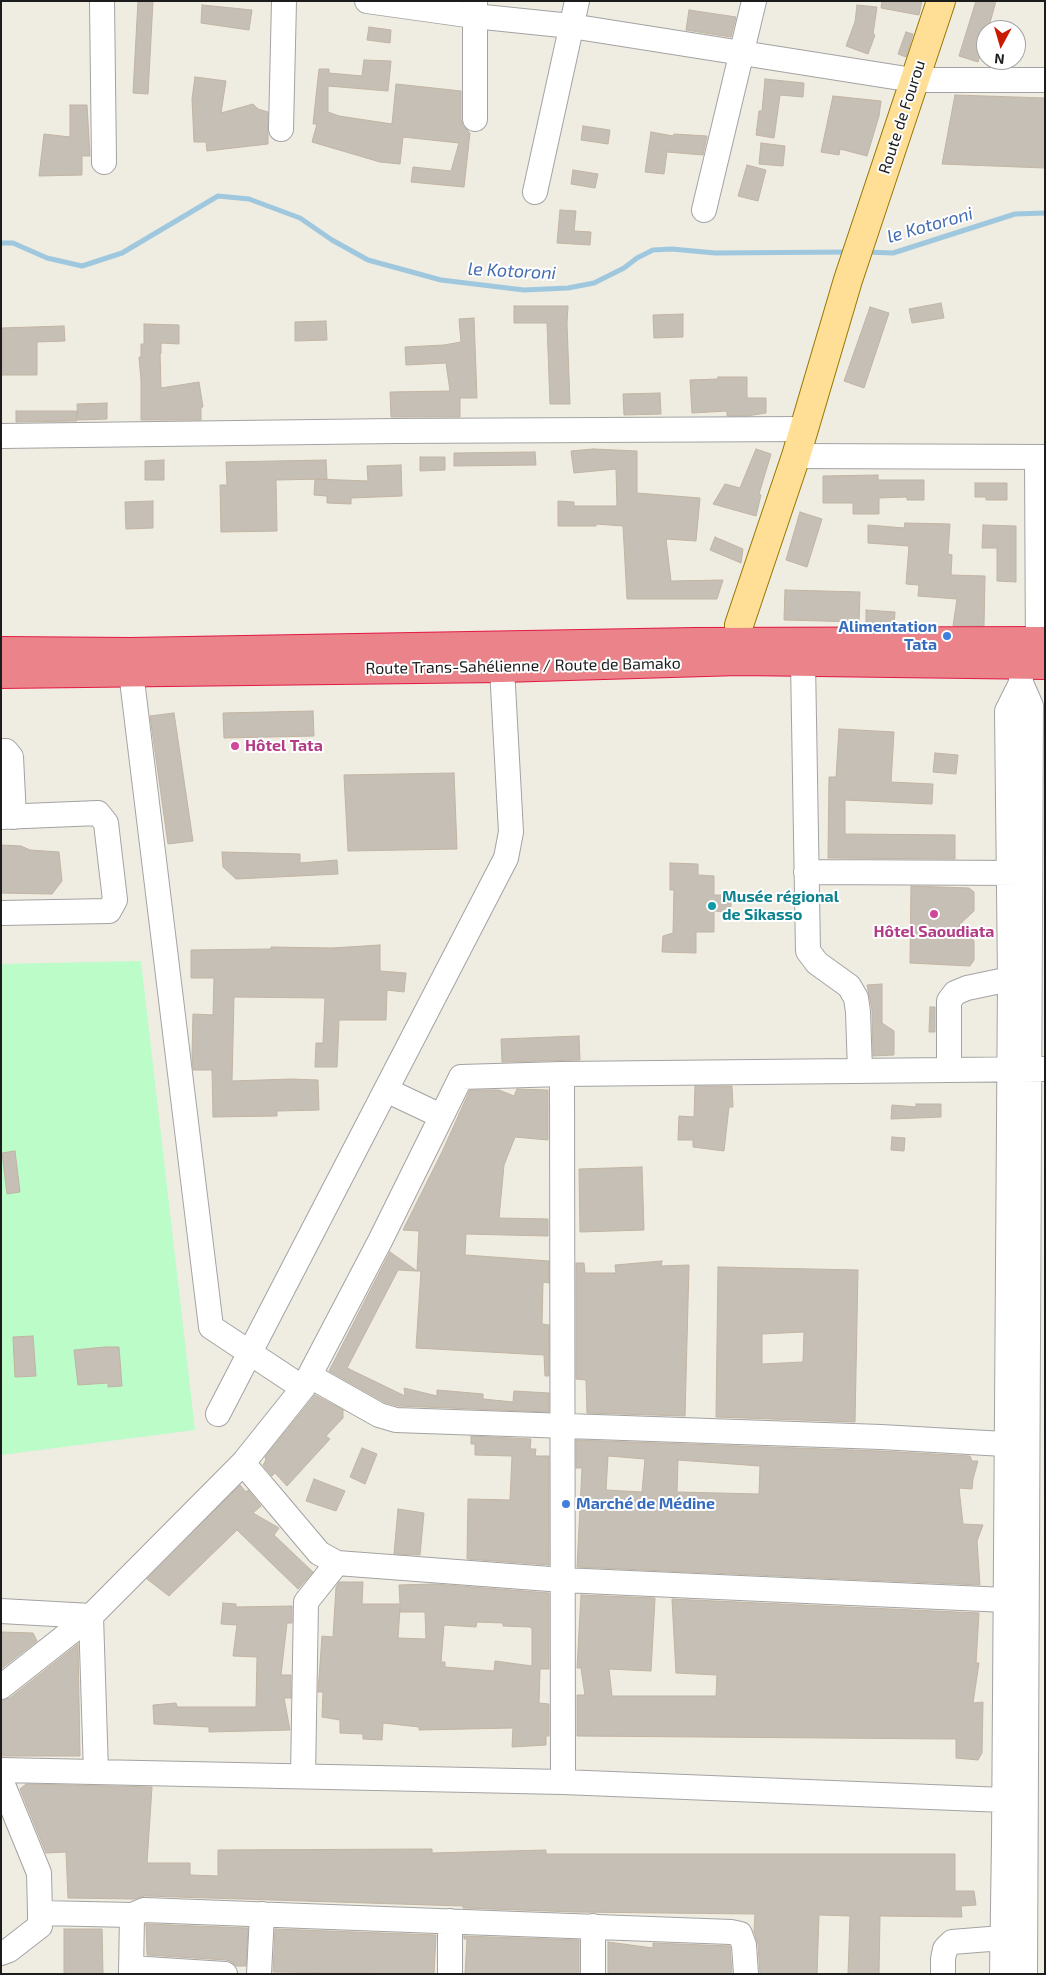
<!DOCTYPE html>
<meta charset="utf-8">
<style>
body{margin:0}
#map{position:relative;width:1046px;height:1975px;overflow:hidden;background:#efece1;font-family:"Exo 2",sans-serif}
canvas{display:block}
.frame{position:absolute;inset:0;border:2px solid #1c1c1c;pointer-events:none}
.north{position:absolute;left:976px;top:20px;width:50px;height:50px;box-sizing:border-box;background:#fff;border:1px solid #a4a4a4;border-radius:50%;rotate:186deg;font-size:14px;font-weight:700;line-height:20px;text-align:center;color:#1c1c1c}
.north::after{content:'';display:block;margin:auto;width:18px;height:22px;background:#c91a00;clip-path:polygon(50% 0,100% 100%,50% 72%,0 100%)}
</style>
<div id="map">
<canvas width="1046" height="1975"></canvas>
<div class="frame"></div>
<div class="north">N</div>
</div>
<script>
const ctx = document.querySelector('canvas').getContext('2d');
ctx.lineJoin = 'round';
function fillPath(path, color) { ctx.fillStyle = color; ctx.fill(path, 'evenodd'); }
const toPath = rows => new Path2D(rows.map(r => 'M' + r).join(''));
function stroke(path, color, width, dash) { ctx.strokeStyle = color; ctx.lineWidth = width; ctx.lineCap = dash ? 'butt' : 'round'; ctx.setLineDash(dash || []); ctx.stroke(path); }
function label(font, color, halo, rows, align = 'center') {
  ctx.font = font + ' "Exo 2",sans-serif'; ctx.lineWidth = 4; ctx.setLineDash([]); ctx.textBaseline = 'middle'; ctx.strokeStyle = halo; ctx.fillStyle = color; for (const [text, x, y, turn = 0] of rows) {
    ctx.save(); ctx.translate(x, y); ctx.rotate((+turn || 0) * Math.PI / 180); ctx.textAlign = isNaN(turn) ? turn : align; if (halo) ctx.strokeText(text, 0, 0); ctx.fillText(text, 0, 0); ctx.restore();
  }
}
const park = toPath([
 [141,961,195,1430,1,1455,1,964]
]);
const stream = toPath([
 [1,243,13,243,47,258,82,266,122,253,218,196,249,199,300,218,332,240,368,260,441,280,524,290,568,288,594,283,624,268,637,258,653,250,672,249,715,253,848,252],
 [866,252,893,253,1015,214,1045,213]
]);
const building = toPath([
 [138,1,153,1,148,94,133,93,138,1],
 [882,1,922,1,919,15,881,8,882,1],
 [976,1,996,1,988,30,986,30,986,36,978,62,959,56,976,1],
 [202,5,252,10,249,30,201,23,202,5],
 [857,5,877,7,873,34,875,35,868,54,846,46,855,22,857,5],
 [689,10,736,17,731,37,686,30,689,10],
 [369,27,391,30,390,43,367,40,369,27],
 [906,32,913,34,906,57,898,54,906,32],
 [364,60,391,61,388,91,328,86,328,112,339,116,392,124,396,84,461,91,461,119,463,126,470,133,464,187,411,182,413,167,451,171,459,143,403,137,400,164,380,162,312,142,317,124,313,124,319,69,329,69,329,73,362,76,364,60],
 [195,77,226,81,221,113,253,104,258,109,268,112,268,144,207,151,206,142,194,142,192,99,195,77],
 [765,79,804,83,803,97,780,95,774,138,756,135,759,111,762,111,765,79],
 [955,95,1045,98,1045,168,942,164,955,95],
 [833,96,881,101,879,116,867,156,840,149,839,155,821,152,833,96],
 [70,105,87,105,90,156,82,156,82,175,39,176,44,134,70,137,70,105],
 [583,126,610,130,608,144,581,140,583,126],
 [651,132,673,136,674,134,707,136,703,155,667,152,664,174,645,172,651,132],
 [761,143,785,146,783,166,759,164,761,143],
 [747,165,766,170,758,201,738,196,747,165],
 [573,170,598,174,595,188,571,184,573,170],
 [560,210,576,211,574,231,591,232,590,245,557,243,560,210],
 [941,303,944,318,912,323,909,309,941,303],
 [514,306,568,306,567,323,570,404,550,404,547,323,514,323,514,306],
 [870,307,889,313,864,388,844,381,870,307],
 [683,314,683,337,654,338,653,315,683,314],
 [474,318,477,398,460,398,460,417,391,417,390,392,450,391,446,363,406,365,405,347,444,345,461,342,459,319,474,318],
 [326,321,327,340,295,341,295,322,326,321],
 [144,324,179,325,179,344,161,343,161,354,160,353,161,388,199,382,203,407,201,407,201,420,141,420,141,380,139,357,141,357,141,344,144,344,144,324],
 [64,326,65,341,37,342,37,375,2,375,2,328,64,326],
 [718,377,747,377,747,398,766,398,766,413,747,416,727,416,727,411,692,413,690,380,718,379,718,377],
 [660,393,661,414,624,415,623,394,660,393],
 [107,403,107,419,78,420,77,404,107,403],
 [16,411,77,411,77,421,16,422,16,411],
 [593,449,637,451,637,493,700,498,696,541,666,539,671,581,723,580,717,599,627,599,623,526,596,524,596,526,558,526,558,501,574,502,574,506,617,506,616,469,574,473,571,451,593,449],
 [756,449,771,454,759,494,761,495,756,516,713,504,725,484,740,488,756,449],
 [535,452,536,465,454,466,454,453,535,452],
 [420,457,445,457,445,470,420,471,420,457],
 [164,460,164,480,145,480,145,461,164,460],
 [326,460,327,479,276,480,277,531,221,532,220,485,227,485,226,462,326,460],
 [401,465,402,496,351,498,351,504,327,503,327,496,314,495,315,479,368,481,367,466,401,465],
 [878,475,878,480,924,480,924,500,907,500,907,497,879,498,879,514,853,514,853,503,823,503,823,476,878,475],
 [975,483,1007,483,1007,500,986,500,986,497,975,497,975,483],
 [153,501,153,528,126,529,125,502,153,501],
 [800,512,822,519,807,567,786,560,800,512],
 [905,523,950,524,948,554,952,555,951,575,985,576,984,626,953,626,957,599,918,596,919,585,906,584,909,546,868,543,868,525,904,528,905,523],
 [983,525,1016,526,1016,582,997,581,997,548,982,548,983,525],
 [715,537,743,549,741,563,710,550,715,537],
 [785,590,860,592,859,622,784,620,785,590],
 [866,610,895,612,894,626,866,625,866,610],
 [313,711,314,736,224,738,223,713,313,711],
 [174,713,193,841,168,844,150,716,174,713],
 [839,729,894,732,891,782,933,784,932,804,845,800,845,834,955,835,955,859,828,858,829,777,836,777,839,729],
 [935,753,958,755,956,774,933,772,935,753],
 [454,773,457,849,348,851,344,775,454,773],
 [1,845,21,846,30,850,59,852,62,881,52,894,1,893,1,845],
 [222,852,300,854,300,863,337,860,338,874,236,879,223,867,222,852],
 [670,863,698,864,698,875,714,876,714,895,731,895,731,912,714,911,714,932,696,932,696,953,662,952,663,936,673,933,674,890,670,890,670,863],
 [911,886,969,888,974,892,974,911,959,925,974,941,974,960,970,966,910,963,911,886],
 [380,945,380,971,406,973,404,992,387,990,386,1020,339,1020,337,1067,315,1067,316,1043,323,1043,325,998,234,997,232,1081,291,1079,318,1080,319,1110,277,1111,277,1116,213,1117,212,1070,193,1070,192,1056,193,1014,213,1015,214,978,191,978,191,950,271,949,271,947,332,948,380,945],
 [882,984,882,1023,894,1031,894,1055,873,1056,872,1010,867,985,882,984],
 [930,1007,935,1007,935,1032,929,1032,930,1007],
 [579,1036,580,1060,502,1062,501,1039,579,1036],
 [695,1086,732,1086,733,1107,729,1107,724,1151,693,1147,693,1140,678,1140,679,1116,694,1117,695,1086],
 [517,1089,548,1090,548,1140,515,1137,504,1165,499,1218,548,1219,548,1236,466,1234,465,1255,549,1261,549,1283,543,1282,542,1324,549,1325,549,1376,545,1376,544,1355,416,1348,421,1271,417,1271,419,1231,403,1230,442,1152,470,1090,499,1090,514,1096,517,1089],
 [916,1104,941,1104,941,1117,891,1119,892,1105,916,1107,916,1104],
 [892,1137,905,1138,904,1151,891,1150,892,1137],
 [15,1151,20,1192,7,1194,2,1153,15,1151],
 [642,1167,644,1230,580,1232,579,1169,642,1167],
 [390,1252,417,1271,398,1270,347,1368,405,1396,404,1388,437,1396,437,1390,483,1394,483,1399,513,1402,514,1391,549,1393,549,1412,398,1406,384,1402,329,1371,390,1252],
 [662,1261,661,1266,689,1265,685,1416,587,1413,586,1380,576,1379,576,1263,584,1263,585,1273,616,1273,615,1265,662,1261],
 [718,1267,858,1270,855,1422,716,1417,718,1267],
 [804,1332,803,1362,762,1364,762,1334,804,1332],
 [33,1336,36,1376,15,1377,13,1337,33,1336],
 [105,1347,119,1347,122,1386,108,1387,108,1383,78,1385,74,1350,105,1347],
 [315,1395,343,1410,343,1418,326,1436,330,1439,287,1486,275,1473,272,1476,263,1465,266,1460,265,1457,315,1395],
 [471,1436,531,1439,530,1449,536,1449,535,1456,549,1456,549,1565,467,1559,468,1499,510,1500,512,1456,475,1455,475,1444,471,1444,471,1436],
 [576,1440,880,1451,970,1456,972,1461,978,1461,973,1479,972,1489,959,1488,963,1524,983,1525,977,1541,980,1585,577,1567,582,1468,576,1468,576,1440],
 [608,1456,645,1459,642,1492,606,1490,608,1456],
 [678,1460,760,1466,759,1494,677,1492,678,1460],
 [362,1448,377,1454,365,1484,350,1477,362,1448],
 [314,1479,345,1491,336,1511,306,1501,314,1479],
 [240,1485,246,1492,248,1490,261,1506,253,1513,279,1528,274,1535,313,1572,298,1589,237,1530,169,1596,147,1579,240,1485],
 [398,1509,424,1513,420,1555,394,1554,398,1509],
 [339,1582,363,1582,362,1604,400,1604,399,1585,434,1584,549,1593,549,1669,540,1669,539,1703,549,1704,549,1736,546,1736,546,1745,512,1747,513,1728,419,1730,419,1727,383,1723,382,1740,363,1739,363,1734,340,1733,340,1720,322,1717,323,1692,318,1692,322,1636,333,1637,336,1587,339,1582],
 [400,1608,400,1612,425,1612,426,1639,398,1638,400,1608],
 [477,1622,503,1623,503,1626,530,1627,532,1629,532,1666,495,1661,494,1671,445,1667,445,1662,441,1662,444,1625,476,1627,477,1622],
 [581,1595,655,1598,651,1671,609,1669,612,1696,716,1696,717,1675,676,1673,672,1599,979,1613,976,1663,979,1663,973,1703,983,1702,982,1753,978,1760,956,1758,956,1739,577,1736,577,1695,585,1695,581,1668,577,1668,581,1595],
 [223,1603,236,1604,236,1607,292,1606,292,1623,287,1623,281,1675,291,1675,291,1698,284,1698,290,1730,209,1732,209,1727,154,1724,153,1705,176,1703,177,1707,256,1707,257,1657,233,1656,237,1625,221,1624,223,1603],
 [1,1632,33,1633,37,1641,1,1669,1,1632],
 [78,1644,80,1756,1,1756,1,1700,10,1698,78,1644],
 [26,1784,152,1787,147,1863,190,1863,190,1875,218,1876,218,1850,432,1849,432,1853,546,1850,546,1854,955,1854,955,1891,974,1891,976,1905,961,1906,962,1917,880,1916,879,1974,848,1974,850,1916,819,1915,817,1974,760,1974,758,1944,754,1931,755,1914,575,1912,463,1908,463,1906,145,1896,134,1899,68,1898,66,1852,46,1853,20,1789,26,1784],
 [146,1924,248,1928,246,1966,236,1966,232,1962,226,1960,147,1955,146,1924],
 [64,1929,102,1929,103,1974,64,1974,64,1929],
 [275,1929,436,1935,434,1974,273,1972,275,1929],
 [464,1936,579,1940,579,1974,465,1974,467,1939,464,1939,464,1936],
 [608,1942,653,1948,653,1943,730,1946,732,1974,608,1974,608,1942]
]);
const minor = toPath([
 [102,1,104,162],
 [367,1,474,16,571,26,913,80,1045,80],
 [475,1,475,119],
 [281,129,284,1],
 [535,192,577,1],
 [704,210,754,1],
 [1,436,395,431,804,429],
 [796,456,1045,457],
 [1037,457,1038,660],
 [1020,645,1021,683,1031,706,1025,1974],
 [131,654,131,672,211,1327,303,1388],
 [803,662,808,951,817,963,849,986,856,998,858,1012,860,1071],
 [1,751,6,751,11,757,14,817],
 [1,817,98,813,106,823,115,900,109,911,1,913],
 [806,872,1024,873],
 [949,1070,949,1001,955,993,967,988,1010,979],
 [562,1074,563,1782],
 [386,1090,441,1116],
 [310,1376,379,1415,396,1420,881,1437,1022,1445],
 [218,1414,506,858,511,832,502,668],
 [243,1463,319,1553,337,1563,563,1580,1006,1600],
 [1,1611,91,1616,96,1772],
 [1,1687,91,1616,243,1463,303,1388,380,1241,461,1077,562,1074,1045,1069],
 [1,1770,563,1782,1004,1800],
 [303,1776,306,1602,337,1563],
 [1,1780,39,1873,40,1913,40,1926,9,1950,1,1953],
 [40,1913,132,1915,131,1974],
 [132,1915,144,1910,731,1932,740,1934,744,1945,746,1974],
 [450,1921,450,1974],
 [131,1968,225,1974],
 [259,1974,262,1914],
 [593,1974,593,1926],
 [943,1974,943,1959,945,1949,952,1942,1002,1938],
 [1002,1974,1004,1841,1010,979,1007,711,1021,683]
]);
const major = toPath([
 [739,661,739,625,796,456,848,280,941,1]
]);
const highway = toPath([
 [1,651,131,652,695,642,1045,641],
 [1,674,502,668,739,661,1045,665]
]);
const markers = [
 [947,636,5,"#3f7fe0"],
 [235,746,5,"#d1479c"],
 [712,906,5,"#0f9aa8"],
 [934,914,5,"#d1479c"],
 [566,1504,5,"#3f7fe0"]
];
const streetNames = [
 ["Route de Fourou",902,117,-72],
 ["Route Trans-Sahélienne / Route de Bamako",523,666,-1]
];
const shopNames = [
 ["Alimentation",937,627],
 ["Tata",937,645],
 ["Marché de Médine",576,1504,"left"]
];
const hotelNames = [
 ["Hôtel Tata",245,746],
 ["Hôtel Saoudiata",934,932,"center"]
];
const cultureNames = [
 ["Musée régional",722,897],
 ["de Sikasso",722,915]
];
const waterNames = [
 ["le Kotoroni",930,225,-16],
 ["le Kotoroni",512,271,3]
];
fillPath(park, '#bbfcc8');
stroke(stream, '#9fc8df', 5);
fillPath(building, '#c6bfb5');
stroke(building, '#c1b4a3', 1);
stroke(minor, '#a3a3a3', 26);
stroke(major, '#957700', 30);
stroke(highway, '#e21944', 30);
stroke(minor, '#fff', 24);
stroke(major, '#ffdf96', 28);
stroke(highway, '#eb848a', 28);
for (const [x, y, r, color] of markers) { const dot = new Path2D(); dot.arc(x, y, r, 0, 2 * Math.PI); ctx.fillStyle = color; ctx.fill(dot); stroke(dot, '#fff', 2); }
label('16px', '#1c1c1c', '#fff', streetNames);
label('bold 16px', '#366cbe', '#fff', shopNames, 'right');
label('bold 16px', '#b23c85', '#fff', hotelNames, 'left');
label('bold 16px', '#0d838f', '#fff', cultureNames, 'left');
label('italic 18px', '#446cb1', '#fff', waterNames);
</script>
